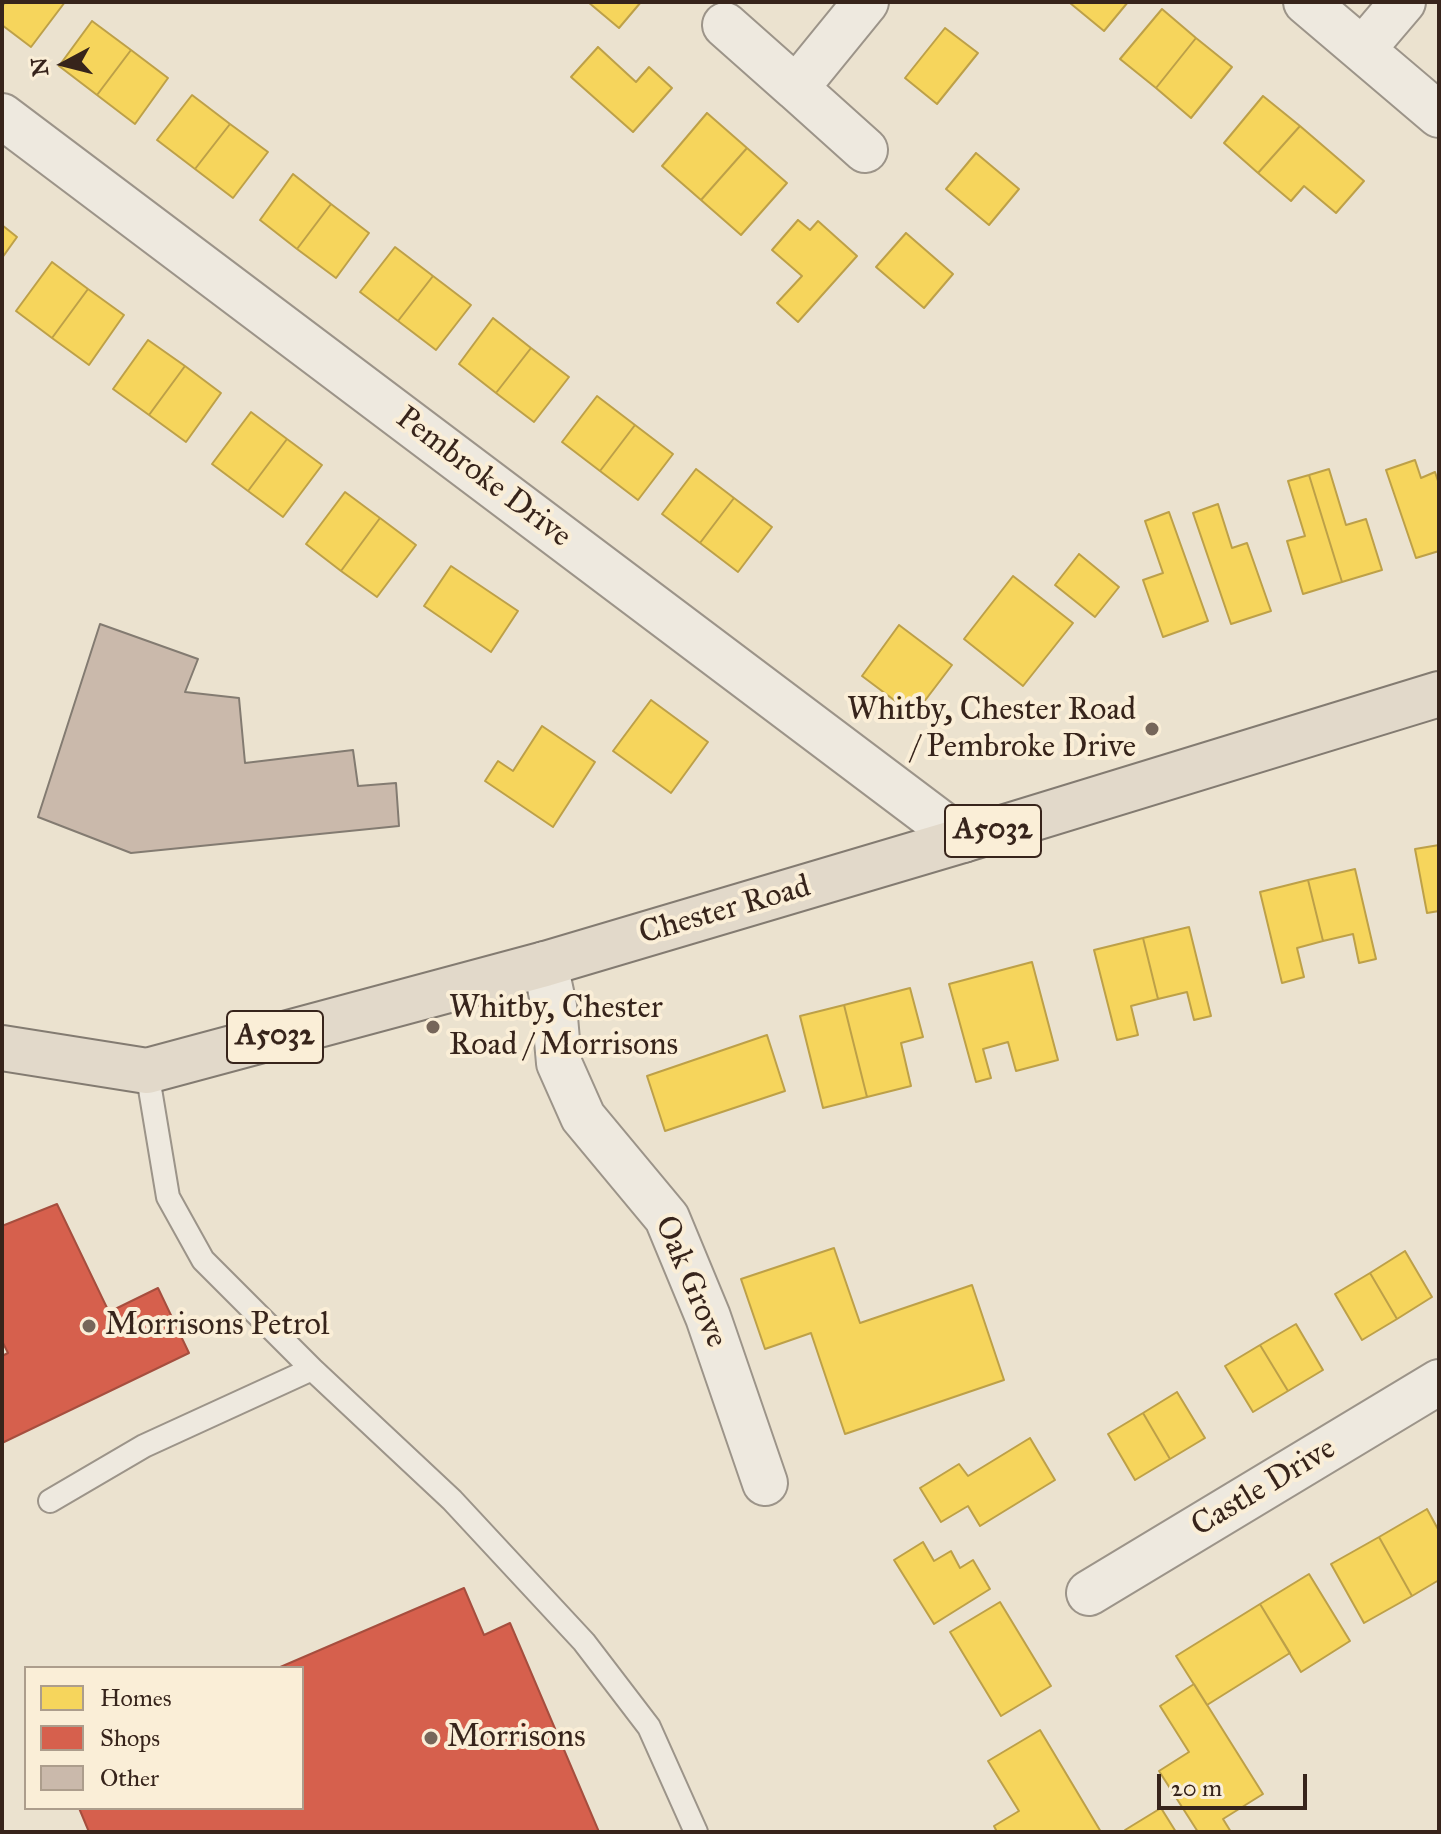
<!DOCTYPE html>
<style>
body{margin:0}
#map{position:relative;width:1441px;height:1834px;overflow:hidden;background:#ebe2cf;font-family:"IM FELL Great Primer",serif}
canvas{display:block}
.frame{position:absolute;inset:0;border:4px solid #37241b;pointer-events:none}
.legend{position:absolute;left:24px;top:1666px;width:280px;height:144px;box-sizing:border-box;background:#faeed7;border:2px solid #ac9d8c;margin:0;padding:10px 14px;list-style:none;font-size:24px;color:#37241b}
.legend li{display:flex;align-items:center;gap:16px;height:40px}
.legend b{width:40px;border:2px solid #ac9d8c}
.north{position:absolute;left:24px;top:24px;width:80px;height:80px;-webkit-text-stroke:6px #faeed7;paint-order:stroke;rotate:263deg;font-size:22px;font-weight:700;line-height:32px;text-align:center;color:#37241b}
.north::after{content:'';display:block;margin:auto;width:28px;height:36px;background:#37241b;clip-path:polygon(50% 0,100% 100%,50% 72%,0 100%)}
.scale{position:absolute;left:1157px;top:1774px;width:150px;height:36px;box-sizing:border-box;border:4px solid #37241b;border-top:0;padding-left:10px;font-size:24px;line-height:28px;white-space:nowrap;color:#37241b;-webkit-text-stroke:6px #faeed7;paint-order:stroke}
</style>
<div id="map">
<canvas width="1441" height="1834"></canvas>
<div class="frame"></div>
<ul class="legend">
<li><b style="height:22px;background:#f6d55c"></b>Homes</li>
<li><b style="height:22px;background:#d6604d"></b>Shops</li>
<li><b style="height:22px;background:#cab9ab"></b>Other</li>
</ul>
<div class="north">N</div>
<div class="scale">20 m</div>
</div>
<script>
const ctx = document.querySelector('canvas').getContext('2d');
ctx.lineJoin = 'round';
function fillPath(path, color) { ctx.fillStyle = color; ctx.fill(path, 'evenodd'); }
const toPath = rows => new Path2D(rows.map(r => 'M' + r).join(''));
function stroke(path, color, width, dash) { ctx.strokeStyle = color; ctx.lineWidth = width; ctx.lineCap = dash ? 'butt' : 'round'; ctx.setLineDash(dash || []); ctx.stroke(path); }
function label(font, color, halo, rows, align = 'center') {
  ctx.font = font + ' "IM FELL Great Primer",serif'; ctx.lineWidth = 8; ctx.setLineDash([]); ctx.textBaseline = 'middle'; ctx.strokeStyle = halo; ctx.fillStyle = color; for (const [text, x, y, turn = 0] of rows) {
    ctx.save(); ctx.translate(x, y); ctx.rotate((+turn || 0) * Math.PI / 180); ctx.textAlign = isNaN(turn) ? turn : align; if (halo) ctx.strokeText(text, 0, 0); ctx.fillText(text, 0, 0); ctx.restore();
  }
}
const homes = toPath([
 [5,2,65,2,31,47,2,25,2,7,5,2],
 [588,2,641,2,619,28,588,2],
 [1071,2,1128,2,1104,31,1070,3,1071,2],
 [1162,9,1196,38,1156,88,1120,59,1162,9],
 [92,21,131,50,97,95,59,66,92,21],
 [945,28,978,53,937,104,905,78,945,28],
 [1196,38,1232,67,1191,118,1156,88,1196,38],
 [598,47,636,82,649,67,672,88,633,132,571,77,598,47],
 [131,50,168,78,135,124,97,95,131,50],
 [192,95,230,124,195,169,157,140,192,95],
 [1263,96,1300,126,1258,173,1224,143,1263,96],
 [707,113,747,148,701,200,662,166,707,113],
 [230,124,268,152,233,198,195,169,230,124],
 [1300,126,1364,181,1336,213,1304,186,1291,201,1258,173,1300,126],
 [747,148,787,183,741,235,701,200,747,148],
 [976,153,1019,189,989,225,946,189,976,153],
 [293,174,331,204,297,249,260,220,293,174],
 [331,204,369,233,336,278,297,249,331,204],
 [798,220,810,230,818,221,857,256,798,322,777,303,802,276,772,250,798,220],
 [2,225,17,237,2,258,2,225],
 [906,233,953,274,924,308,876,267,906,233],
 [395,247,433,276,398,321,360,292,395,247],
 [52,262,88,289,52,338,16,311,52,262],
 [433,276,471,305,436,350,398,321,433,276],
 [88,289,124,315,89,365,52,338,88,289],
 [493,318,531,348,496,393,459,364,493,318],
 [148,340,185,366,149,415,113,389,148,340],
 [531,348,569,377,534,422,496,393,531,348],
 [185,366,221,393,186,442,149,415,185,366],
 [597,396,635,425,600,471,562,442,597,396],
 [251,412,287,439,248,491,212,464,251,412],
 [635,425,673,454,638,500,600,471,635,425],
 [287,439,322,465,283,517,248,491,287,439],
 [1415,460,1421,478,1435,472,1439,484,1439,551,1416,558,1386,470,1415,460],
 [696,469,734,498,700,543,662,514,696,469],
 [1329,469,1346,525,1366,519,1382,570,1342,582,1309,475,1329,469],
 [1309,475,1342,582,1303,594,1287,541,1305,536,1288,481,1309,475],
 [345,492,380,518,341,571,306,544,345,492],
 [734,498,772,527,738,572,700,543,734,498],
 [1218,504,1232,548,1247,543,1271,611,1231,624,1193,513,1218,504],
 [1169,512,1208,621,1163,637,1143,580,1163,573,1145,521,1169,512],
 [380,518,416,545,377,597,341,571,380,518],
 [1079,554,1119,587,1095,617,1055,585,1079,554],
 [451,566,518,611,491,652,424,606,451,566],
 [1013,576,1073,623,1023,686,964,639,1013,576],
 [899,625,952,665,914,715,862,676,899,625],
 [651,700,708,742,671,793,613,751,651,700],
 [542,726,595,762,553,827,485,781,498,761,513,771,542,726],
 [1439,845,1439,911,1427,913,1415,849,1439,845],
 [1355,869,1376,959,1359,963,1353,934,1323,941,1308,880,1355,869],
 [1308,880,1323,941,1297,948,1304,977,1282,983,1260,892,1308,880],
 [1189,927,1211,1016,1194,1020,1187,992,1158,999,1143,938,1189,927],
 [1143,938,1158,999,1131,1006,1138,1035,1117,1040,1094,950,1143,938],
 [1032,962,1058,1060,1016,1071,1008,1042,983,1049,991,1078,976,1082,949,984,1032,962],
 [910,988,923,1037,901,1043,911,1086,867,1097,844,1005,910,988],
 [844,1005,867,1097,823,1108,800,1016,844,1005],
 [767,1035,785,1091,665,1131,647,1076,767,1035],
 [834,1248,860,1323,972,1285,1004,1380,845,1434,811,1333,765,1349,741,1279,834,1248],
 [1405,1251,1432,1297,1397,1319,1370,1273,1405,1251],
 [1370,1273,1397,1319,1362,1340,1335,1294,1370,1273],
 [1296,1324,1323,1370,1288,1391,1260,1345,1296,1324],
 [1260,1345,1288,1391,1253,1412,1225,1366,1260,1345],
 [1177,1392,1205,1438,1170,1459,1143,1413,1177,1392],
 [1143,1413,1170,1459,1135,1480,1108,1434,1143,1413],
 [1030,1438,1055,1480,980,1526,968,1506,941,1522,920,1488,959,1464,968,1476,1030,1438],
 [1427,1509,1439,1531,1439,1580,1412,1596,1379,1537,1427,1509],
 [1379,1537,1412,1596,1364,1623,1331,1564,1379,1537],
 [923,1542,934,1561,951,1551,960,1568,973,1560,990,1589,934,1624,894,1560,923,1542],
 [1309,1574,1350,1641,1301,1672,1260,1604,1309,1574],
 [1000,1602,1051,1686,1001,1716,950,1632,1000,1602],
 [1260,1604,1290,1653,1207,1705,1176,1656,1260,1604],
 [1194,1684,1263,1794,1223,1819,1231,1832,1198,1832,1159,1771,1189,1752,1160,1706,1194,1684],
 [1040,1730,1101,1832,997,1832,994,1826,1019,1811,988,1761,1040,1730],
 [1161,1808,1176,1832,1126,1832,1125,1830,1161,1808]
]);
const shops = toPath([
 [57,1204,109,1312,158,1288,189,1353,2,1443,2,1356,8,1353,2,1341,2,1226,57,1204],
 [464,1588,484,1635,510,1623,599,1832,89,1832,79,1808,302,1808,302,1668,278,1668,464,1588]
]);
const building = toPath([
 [100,624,198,659,185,692,239,698,245,763,353,750,358,786,396,783,399,826,131,853,38,817,100,624]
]);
const lane = toPath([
 [147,1071,168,1197,203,1260,312,1369,452,1500,584,1642,649,1727,696,1832],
 [50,1501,144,1446,312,1369]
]);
const street = toPath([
 [1306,2,1439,115],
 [725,25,796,88],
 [1363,49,1403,2],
 [2,116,963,840],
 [865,150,796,88,866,2],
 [545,964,554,1006,559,1063,583,1117,667,1218,708,1317,765,1483],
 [1089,1593,1439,1382]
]);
const primary = toPath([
 [2,1048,147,1071,545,964,963,840,1439,694]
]);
const markers = [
 [1152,729,8,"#76665a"],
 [433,1027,8,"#76665a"],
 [89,1326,8,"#76665a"],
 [431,1738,8,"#76665a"]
];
const shields = [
 [993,831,96],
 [275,1037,96]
];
const shieldNames = [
 ["A5032",993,831],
 ["A5032",275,1037]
];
const streetNames = [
 ["Pembroke Drive",483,478,37],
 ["Chester Road",725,911,-16],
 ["Oak Grove",690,1282,67],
 ["Castle Drive",1264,1488,-31]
];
const poiNames = [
 ["Whitby, Chester Road",1136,711,"right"],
 ["/ Pembroke Drive",1136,748,"right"],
 ["Whitby, Chester",449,1009],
 ["Road / Morrisons",449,1046],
 ["Morrisons Petrol",105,1326],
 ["Morrisons",447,1738]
];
fillPath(homes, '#f6d55c');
stroke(homes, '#bda048', 2);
fillPath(shops, '#d6604d');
stroke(shops, '#a64e3e', 2);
fillPath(building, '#cab9ab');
stroke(building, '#837b71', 2);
stroke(lane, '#9c9489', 26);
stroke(street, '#9c9489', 48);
stroke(primary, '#837b71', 48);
stroke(lane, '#eee9df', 22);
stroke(street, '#eee9df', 44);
stroke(primary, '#e2d9ca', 44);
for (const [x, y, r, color] of markers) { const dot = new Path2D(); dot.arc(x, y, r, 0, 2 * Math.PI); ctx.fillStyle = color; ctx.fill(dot); stroke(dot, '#faeed7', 3); }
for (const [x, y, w] of shields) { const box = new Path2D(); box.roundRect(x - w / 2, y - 26, w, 52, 6); ctx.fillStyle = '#faeed7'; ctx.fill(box); stroke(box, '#37241b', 2); }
label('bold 30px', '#37241b', null, shieldNames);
label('32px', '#37241b', '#faeed7', streetNames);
label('32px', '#37241b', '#faeed7', poiNames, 'left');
</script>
